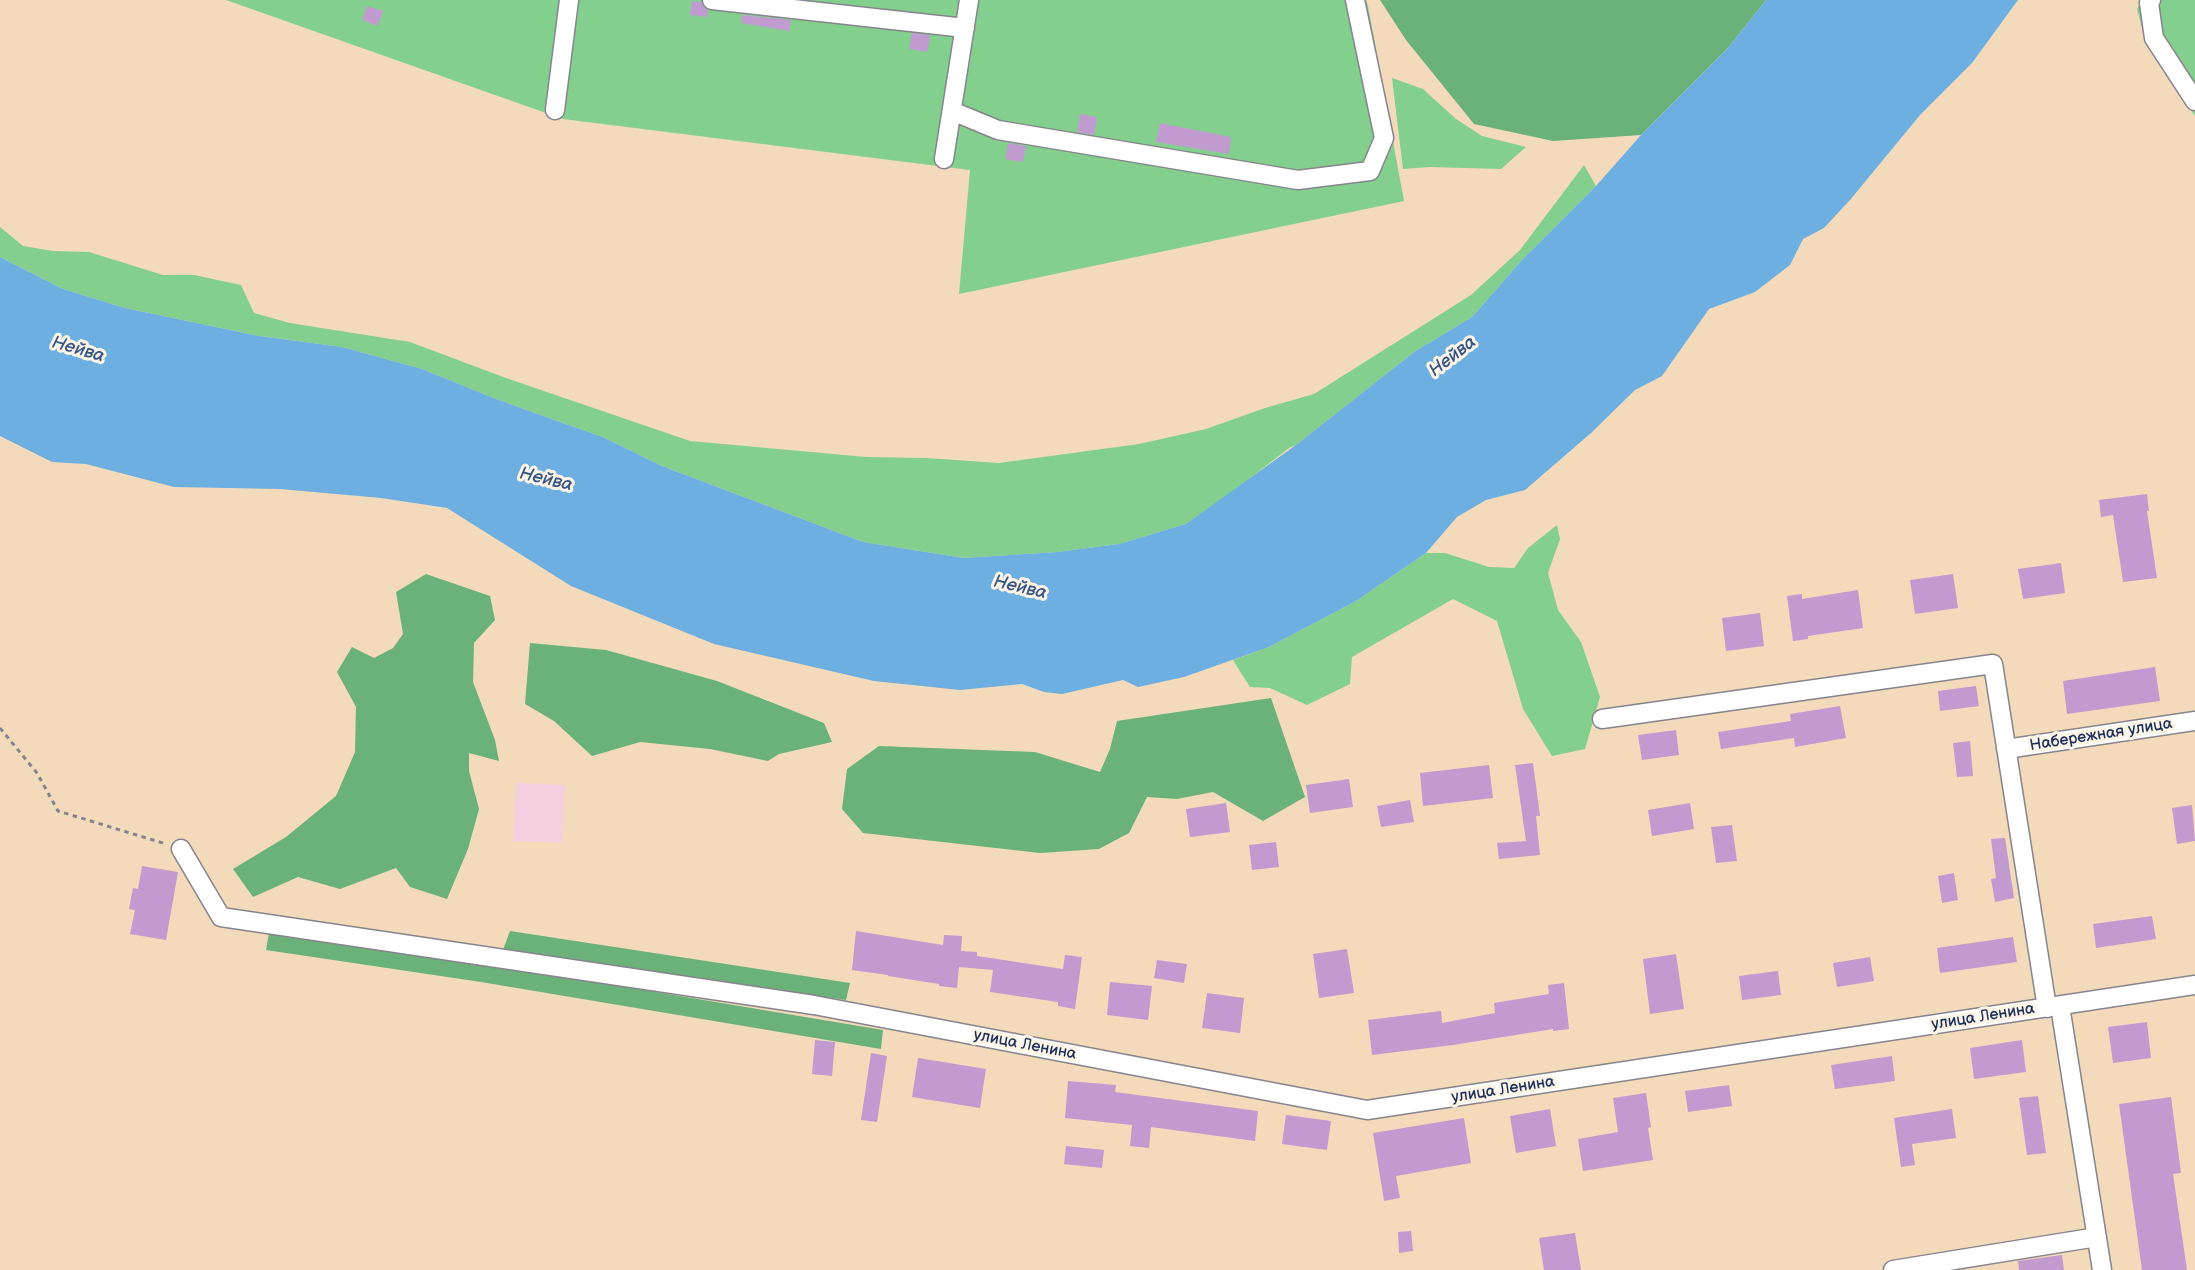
<!DOCTYPE html>
<meta charset="utf-8">
<style>
body{margin:0}
canvas{display:block;background:#f2daba}
</style>
<canvas width="2195" height="1270"></canvas>
<script>
const ctx = document.querySelector('canvas').getContext('2d');
ctx.lineJoin = 'round';
function fillPath(path, color) { ctx.fillStyle = color; ctx.fill(path, 'evenodd'); }
const toPath = rows => new Path2D(rows.map(r => 'M' + r).join(''));
function stroke(path, color, width, dash) { ctx.strokeStyle = color; ctx.lineWidth = width; ctx.lineCap = dash ? 'butt' : 'round'; ctx.setLineDash(dash || []); ctx.stroke(path); }
function label(font, color, halo, rows, align = 'center') {
  ctx.font = font + ' "Balsamiq Sans",sans-serif'; ctx.lineWidth = 6; ctx.setLineDash([]); ctx.textBaseline = 'middle'; ctx.strokeStyle = halo; ctx.fillStyle = color; for (const [text, x, y, turn = 0] of rows) {
    ctx.save(); ctx.translate(x, y); ctx.rotate((+turn || 0) * Math.PI / 180); ctx.textAlign = isNaN(turn) ? turn : align; if (halo) ctx.strokeText(text, 0, 0); ctx.fillText(text, 0, 0); ctx.restore();
  }
}
const built = toPath([
 [516,783,565,785,562,843,513,841]
]);
const green = toPath([
 [226,0,1366,0,1368,6,1404,201,959,294,970,170,563,119],
 [2142,0,2195,0,2195,116,2147,46,2137,9],
 [1392,78,1423,89,1456,119,1482,136,1526,147,1501,169,1430,167,1403,169],
 [1584,165,1596,186,1522,260,1472,317,1414,352,1296,445,1289,448,1232,492,1186,524,1119,544,1057,552,964,558,863,542,662,466,605,438,496,399,422,369,342,347,259,336,125,308,63,289,0,257,0,227,23,246,53,251,89,252,163,275,194,275,241,285,254,313,290,323,410,342,506,378,690,441,866,457,926,458,999,463,1139,444,1206,429,1265,408,1314,394,1471,295,1520,250],
 [1557,525,1560,539,1548,573,1558,610,1581,642,1600,697,1585,749,1552,756,1523,709,1497,621,1453,599,1352,657,1350,684,1307,705,1270,688,1250,687,1233,660,1269,647,1356,601,1426,553,1445,553,1489,567,1514,568,1528,548]
]);
const forest = toPath([
 [1380,0,1766,0,1728,48,1641,135,1553,141,1474,124,1406,40],
 [426,574,490,596,495,620,474,643,473,682,495,740,499,761,469,753,469,771,479,809,468,849,447,899,410,887,396,868,340,889,298,877,253,897,233,869,286,837,336,796,355,752,356,707,337,672,352,647,374,658,393,648,403,634,396,592],
 [530,643,606,650,717,681,824,723,832,742,779,754,768,761,710,749,640,742,592,756,554,721,525,704],
 [1271,698,1305,797,1263,821,1213,792,1177,799,1147,797,1129,833,1099,849,1040,853,863,833,842,809,847,769,879,746,1035,752,1100,772,1110,749,1117,721],
 [510,931,850,983,846,1000,503,950],
 [269,933,596,982,883,1030,881,1049,481,982,266,950]
]);
const water = toPath([
 [1766,0,2018,0,1972,63,1920,115,1850,200,1824,228,1803,239,1790,265,1755,292,1709,309,1662,376,1635,390,1591,433,1525,490,1486,500,1457,517,1426,553,1356,601,1269,647,1184,677,1138,687,1123,680,1062,694,1044,692,1022,684,960,690,874,681,714,644,571,586,447,508,381,498,280,489,174,487,86,464,52,462,0,436,0,257,63,289,125,308,259,336,342,347,422,369,496,399,605,438,662,466,863,542,964,558,1057,552,1119,544,1186,524,1296,445,1414,352,1472,317,1522,260,1596,186,1641,135,1728,48]
]);
const building = toPath([
 [692,1,701,2,708,10,707,17,690,15],
 [367,6,383,11,378,26,362,20],
 [742,15,791,20,789,31,741,23],
 [912,33,930,35,928,52,909,49],
 [1080,114,1097,117,1094,135,1077,132],
 [1160,123,1231,137,1229,154,1156,142],
 [1008,143,1026,146,1023,162,1005,159],
 [2147,494,2149,511,2147,511,2157,578,2123,582,2113,515,2101,517,2099,500],
 [2061,563,2065,593,2023,599,2018,569],
 [1953,574,1958,608,1915,614,1910,580],
 [1858,590,1863,628,1808,636,1808,639,1793,641,1787,596,1802,594,1802,599],
 [1760,613,1764,646,1726,651,1722,618],
 [2155,667,2160,701,2067,714,2063,681],
 [1976,686,1979,706,1940,711,1938,691],
 [1840,706,1846,738,1795,747,1794,738,1721,749,1718,732,1791,721,1790,714],
 [1676,730,1679,755,1642,760,1638,735],
 [1970,741,1973,776,1957,777,1953,743],
 [1533,763,1540,816,1536,816,1540,855,1499,859,1497,843,1526,841,1515,765],
 [1489,765,1493,798,1423,806,1420,773],
 [1349,779,1353,807,1310,813,1306,785],
 [1410,800,1414,822,1381,827,1377,806],
 [1226,803,1230,832,1190,837,1186,809],
 [1690,803,1694,829,1652,836,1648,810],
 [2192,805,2195,841,2177,844,2172,808],
 [1732,825,1737,861,1716,863,1711,827],
 [2005,838,2014,898,1995,902,1991,879,1996,878,1991,839],
 [1276,842,1279,867,1252,870,1249,845],
 [142,866,178,872,166,940,130,934,135,910,129,909,133,888,138,889],
 [1954,873,1958,900,1942,903,1938,876],
 [2152,916,2156,939,2096,948,2093,924],
 [856,931,943,945,944,935,962,936,961,951,977,952,977,956,1063,969,1065,955,1082,957,1075,1009,1058,1006,1058,1002,990,992,993,970,959,967,957,988,939,986,939,984,888,976,888,975,852,970],
 [2013,937,2017,962,1940,973,1937,948],
 [1347,949,1354,993,1319,998,1313,954],
 [1676,954,1684,1009,1650,1014,1643,959],
 [1870,957,1874,981,1837,987,1833,963],
 [1157,960,1187,964,1184,983,1154,978],
 [1778,971,1781,995,1742,1000,1739,976],
 [1110,982,1152,986,1148,1020,1107,1015],
 [1564,983,1569,1029,1553,1031,1553,1029,1453,1045,1372,1055,1368,1020,1441,1011,1442,1023,1495,1013,1494,1003,1549,994,1548,985],
 [1207,993,1244,998,1240,1033,1202,1028],
 [2147,1022,2151,1058,2113,1063,2108,1027],
 [815,1040,835,1042,832,1076,812,1074],
 [2022,1040,2026,1072,1974,1079,1970,1048],
 [871,1053,887,1056,877,1122,861,1120],
 [1892,1056,1895,1081,1835,1089,1831,1065],
 [918,1058,986,1069,980,1108,912,1097],
 [1068,1081,1116,1085,1115,1092,1258,1111,1255,1141,1151,1127,1149,1148,1130,1146,1132,1125,1065,1118],
 [1729,1085,1732,1106,1688,1112,1685,1091],
 [1646,1093,1651,1127,1648,1128,1653,1160,1583,1171,1578,1139,1618,1132,1613,1098],
 [2038,1096,2046,1153,2027,1155,2019,1098],
 [2171,1097,2181,1173,2173,1174,2187,1270,2142,1270,2119,1104],
 [1550,1109,1556,1146,1516,1153,1510,1116],
 [1952,1109,1956,1138,1912,1144,1915,1165,1901,1167,1894,1118],
 [1286,1115,1331,1121,1327,1150,1282,1144],
 [1464,1118,1471,1163,1396,1176,1400,1198,1384,1201,1373,1133],
 [1066,1146,1104,1150,1102,1168,1064,1164],
 [1411,1231,1413,1251,1399,1253,1398,1232],
 [1575,1233,1581,1270,1544,1270,1539,1238],
 [2062,1255,2064,1270,2019,1270,2018,1261]
]);
const path = toPath([
 [0,728,37,773,58,811,166,844]
]);
const minor = toPath([
 [712,0,965,28],
 [2151,0,2149,3,2154,38,2195,101],
 [555,110,569,0],
 [952,111,998,130,1298,180,1370,171,1384,138,1355,0],
 [944,159,969,0],
 [1602,719,1993,664,2047,1008],
 [2006,749,2195,721],
 [181,849,221,917,814,1005,1367,1110,2195,985],
 [2060,1006,2102,1270],
 [1893,1270,2097,1237]
]);
const streetNames = [
 ["Набережная улица",2101,735,-9],
 ["улица Ленина",1983,1017,-9],
 ["улица Ленина",1025,1045,11],
 ["улица Ленина",1503,1090,-9]
];
const waterNames = [
 ["Нейва",78,350,16],
 ["Нейва",1453,357,-38],
 ["Нейва",546,480,13],
 ["Нейва",1020,588,13]
];
fillPath(built, '#f3cfe0');
fillPath(green, '#83d08e');
fillPath(forest, '#6ab279');
fillPath(water, '#6eafe2');
fillPath(building, '#c19bd0');
stroke(minor, '#86848c', 21);
stroke(path, '#86848c', 3, [4.5, 4.5]);
stroke(minor, '#fff', 18);
label('16px', '#1b2f5e', '#fcf5e5', streetNames);
label('italic 18px', '#345586', '#fcf5e5', waterNames);
</script>
